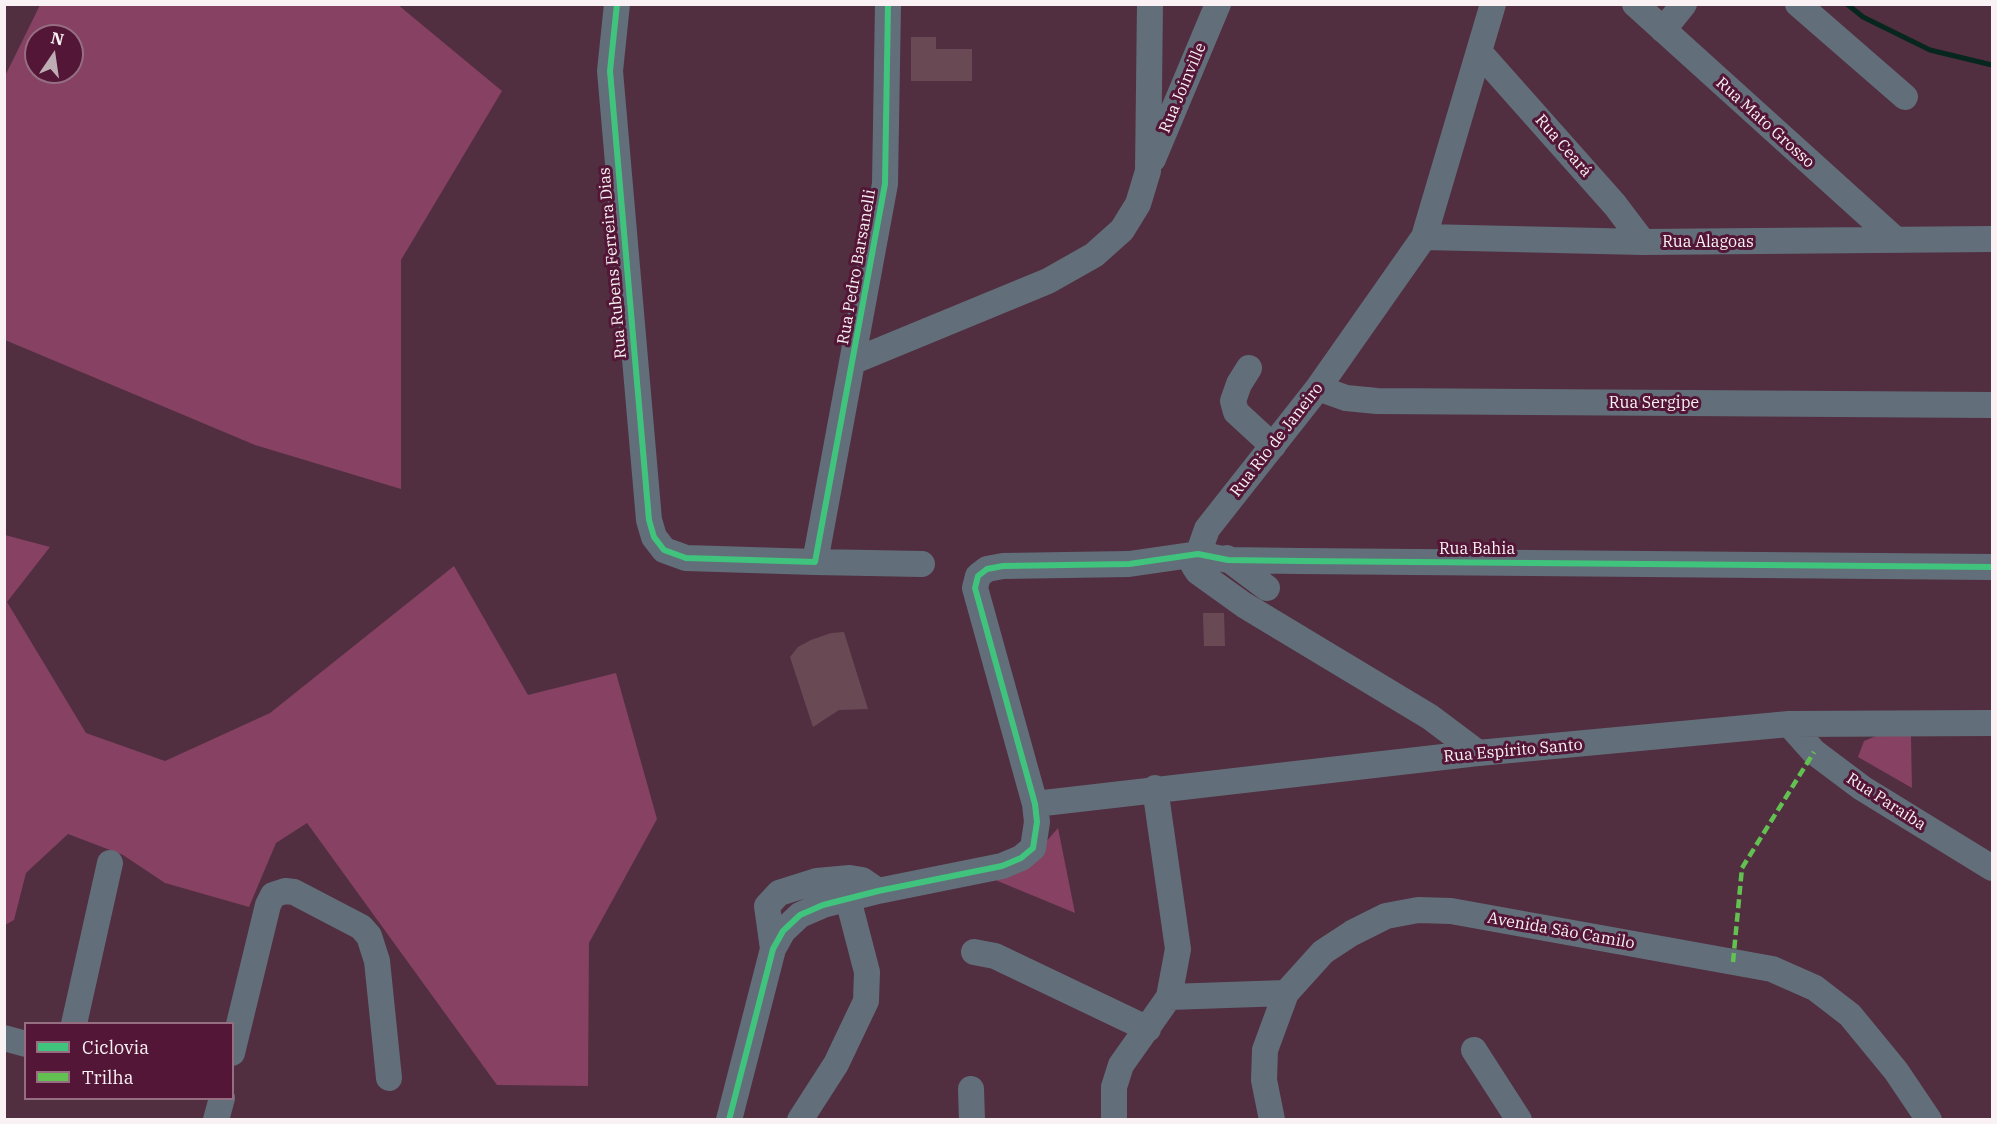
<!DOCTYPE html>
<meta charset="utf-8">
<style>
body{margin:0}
#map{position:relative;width:1997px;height:1124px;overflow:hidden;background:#512f40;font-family:"IBM Plex Serif",serif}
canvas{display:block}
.frame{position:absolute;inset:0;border:6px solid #f9f1f4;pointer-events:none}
.legend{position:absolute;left:24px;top:1022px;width:210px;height:78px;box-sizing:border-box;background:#531636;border:2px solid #956e82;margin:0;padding:8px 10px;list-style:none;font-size:18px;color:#f9f1f4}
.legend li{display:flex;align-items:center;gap:12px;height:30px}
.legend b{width:30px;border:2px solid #956e82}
.north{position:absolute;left:24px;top:24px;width:60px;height:60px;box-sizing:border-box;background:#531636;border:2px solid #956e82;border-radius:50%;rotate:13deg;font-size:16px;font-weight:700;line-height:24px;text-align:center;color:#f9f1f4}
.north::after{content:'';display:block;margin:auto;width:21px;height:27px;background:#beadb5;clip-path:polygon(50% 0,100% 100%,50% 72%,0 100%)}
</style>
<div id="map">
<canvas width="1997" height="1124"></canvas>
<div class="frame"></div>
<ul class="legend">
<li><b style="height:8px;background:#40c37c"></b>Ciclovia</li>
<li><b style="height:8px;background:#63c152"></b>Trilha</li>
</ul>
<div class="north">N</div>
</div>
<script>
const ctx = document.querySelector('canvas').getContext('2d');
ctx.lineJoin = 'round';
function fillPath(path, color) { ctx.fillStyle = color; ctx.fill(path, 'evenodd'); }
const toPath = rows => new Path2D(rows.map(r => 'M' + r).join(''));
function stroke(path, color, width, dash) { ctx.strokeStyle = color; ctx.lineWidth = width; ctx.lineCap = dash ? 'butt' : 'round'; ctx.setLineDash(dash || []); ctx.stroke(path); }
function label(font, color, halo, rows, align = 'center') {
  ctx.font = font + ' "IBM Plex Serif",serif'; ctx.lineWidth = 6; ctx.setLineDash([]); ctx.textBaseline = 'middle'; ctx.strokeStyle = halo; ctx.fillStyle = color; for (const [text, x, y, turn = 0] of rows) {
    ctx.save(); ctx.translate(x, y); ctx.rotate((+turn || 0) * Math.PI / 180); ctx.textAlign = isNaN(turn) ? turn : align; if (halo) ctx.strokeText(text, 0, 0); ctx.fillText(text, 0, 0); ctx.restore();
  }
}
const green = toPath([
 [397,4,502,91,401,260,401,489,255,445,5,340,5,76,40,5],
 [36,36,72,36,72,72,36,72],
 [5,535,50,547,7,602,86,733,165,761,270,713,454,566,528,695,616,673,657,819,589,943,588,1086,497,1085,307,823,276,843,249,907,165,883,123,855,68,834,26,873,14,920,5,925],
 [1876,736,1911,736,1912,788,1858,757,1864,741],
 [1058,828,1075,913,988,877,1031,859]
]);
const stream = toPath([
 [1847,4,1863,17,1930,50,1992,65]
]);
const building = toPath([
 [911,37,936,37,936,49,972,49,972,81,911,81],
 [1203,613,1224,613,1225,646,1204,646],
 [844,632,868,709,839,710,813,727,790,657,798,647,811,640,831,633]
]);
const minor = toPath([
 [617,4,610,71,649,520,654,537,664,550,686,558,815,562,885,184,888,4],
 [1635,4,1896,240],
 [1798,4,1905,97],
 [1663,30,1684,4],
 [1480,53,1615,205,1643,242],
 [1153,159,1218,4],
 [1424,237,1643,242,1992,239],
 [854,361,1048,281,1094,255,1122,230,1138,204,1148,171,1150,4],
 [1249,368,1239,384,1233,401,1236,412,1273,446],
 [1318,388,1346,398,1377,401,1992,405],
 [1227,558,1267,588],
 [815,562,922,564],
 [1789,724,1814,752,1862,788,1992,868],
 [1478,753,1430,717,1244,605,1198,572,1194,566,1207,529,1318,388,1424,237,1493,4],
 [1035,804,1478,753,1789,724,1992,723],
 [773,949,767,906,779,893,817,881,850,878,862,880,878,891],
 [974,952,995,956,1148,1029],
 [1169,997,1286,993],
 [74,1024,110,863],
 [4,1038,26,1044],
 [1474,1050,1519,1120],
 [232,1053,268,905,273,895,285,891,294,892,361,927,369,936,377,961,389,1078],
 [971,1089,972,1120],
 [216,1120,222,1098],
 [729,1120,773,949,783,931,800,915,823,905,878,891,1002,866,1021,858,1033,848,1037,822,1035,804,975,588,978,576,987,569,1003,566,1129,564,1198,554,1228,560,1300,561,1992,567],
 [800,1120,836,1064,866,1001,867,972,848,899],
 [1114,1120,1114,1087,1121,1065,1169,997,1178,949,1155,788],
 [1272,1120,1264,1080,1265,1050,1286,993,1323,952,1352,933,1386,916,1418,910,1451,911,1772,969,1815,988,1850,1015,1896,1071,1929,1120]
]);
const quiet = toPath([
 [1733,962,1742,868,1814,752]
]);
const cycleway = toPath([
 [617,4,610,71,649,520,654,537,664,550,686,558,815,562,885,184,888,4],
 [729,1120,773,949,783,931,800,915,823,905,878,891,1002,866,1021,858,1033,848,1037,822,1035,804,975,588,978,576,987,569,1003,566,1129,564,1198,554,1228,560,1300,561,1992,567]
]);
const streetNames = [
 ["Rua Joinville",1183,88,-67],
 ["Rua Mato Grosso",1765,123,42],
 ["Rua Ceará",1563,146,49],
 ["Rua Alagoas",1708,242],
 ["Rua Rubens Ferreira Dias",613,263,-95],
 ["Rua Pedro Barsanelli",857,267,-80],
 ["Rua Sergipe",1654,403],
 ["Rua Rio de Janeiro",1277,440,-52],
 ["Rua Bahia",1477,549],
 ["Rua Espírito Santo",1513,751,-5],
 ["Rua Paraíba",1886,802,33],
 ["Avenida São Camilo",1561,931,10]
];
fillPath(green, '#864163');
stroke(stream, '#07261e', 5);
fillPath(building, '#694a54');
stroke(minor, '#626f7a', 26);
stroke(quiet, '#63c152', 4.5, [9, 4.5]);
stroke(cycleway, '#40c37c', 6);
label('16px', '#f9f1f4', '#531636', streetNames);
</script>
